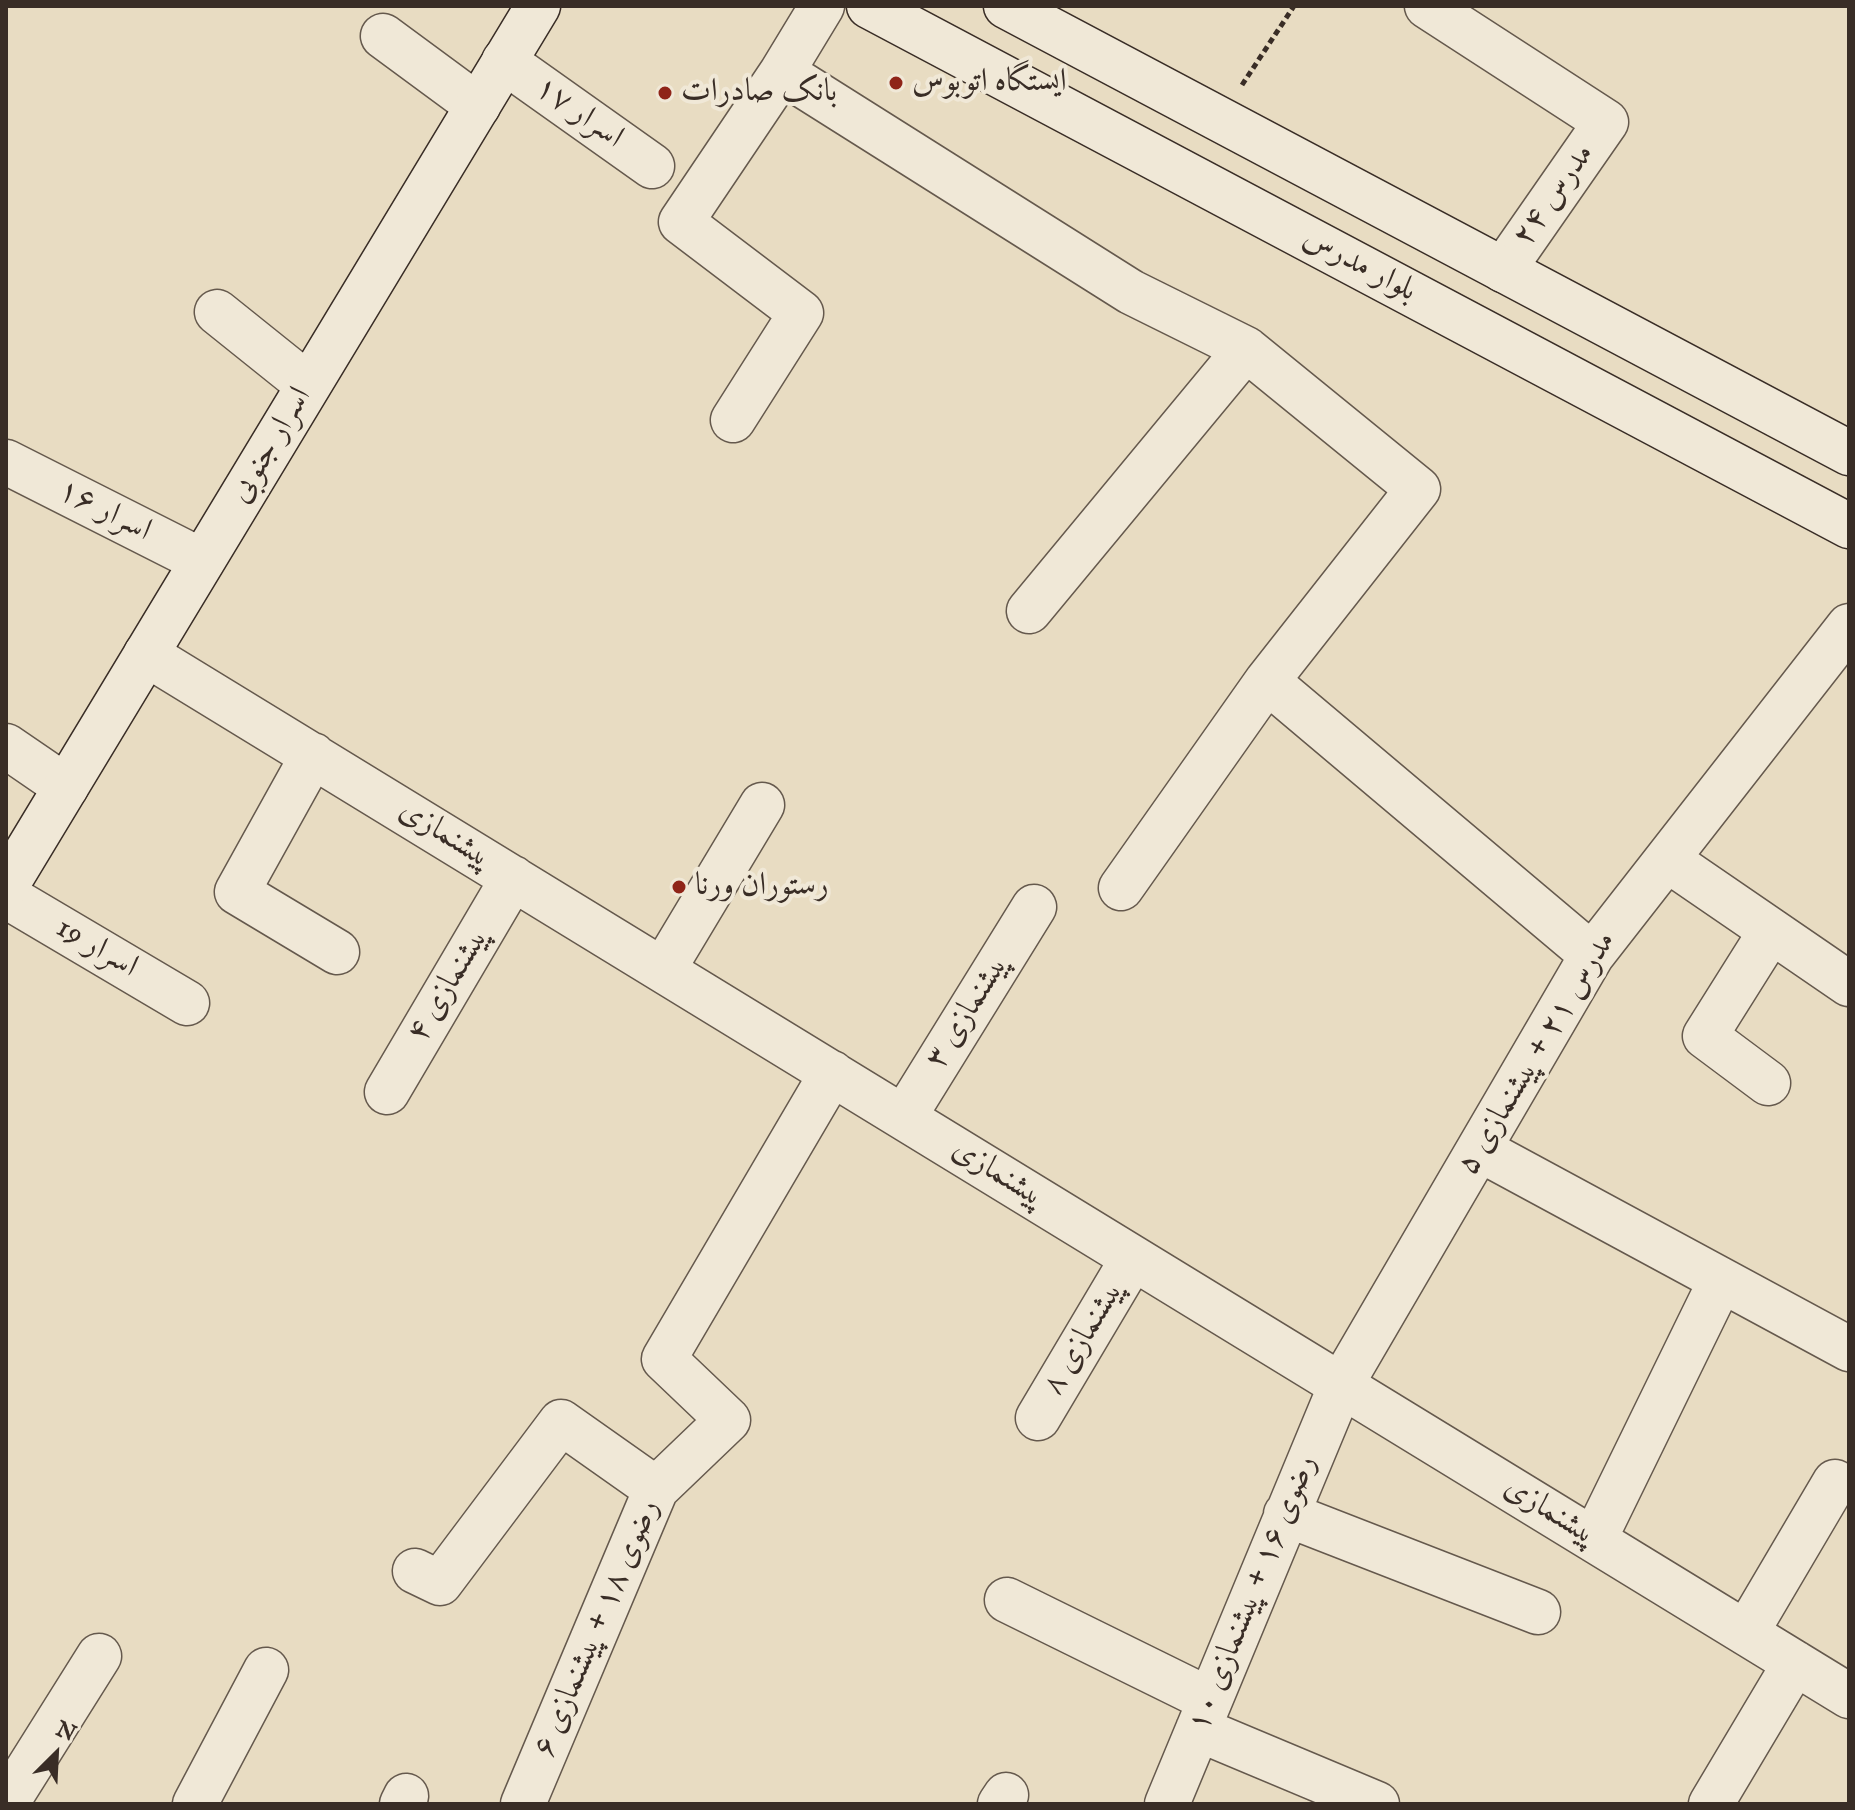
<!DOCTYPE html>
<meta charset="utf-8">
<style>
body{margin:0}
#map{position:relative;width:1855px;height:1810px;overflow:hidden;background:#e8dcc2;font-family:"IM FELL English",serif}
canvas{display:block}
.frame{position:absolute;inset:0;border:8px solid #392d26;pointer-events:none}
.north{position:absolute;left:16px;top:1714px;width:80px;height:80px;-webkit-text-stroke:6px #f0e8d7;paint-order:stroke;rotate:24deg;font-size:22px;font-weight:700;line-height:32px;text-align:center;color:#392d26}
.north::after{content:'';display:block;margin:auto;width:28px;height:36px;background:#392d26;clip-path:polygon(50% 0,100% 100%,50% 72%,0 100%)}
</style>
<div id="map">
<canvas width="1855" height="1810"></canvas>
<div class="frame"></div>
<div class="north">N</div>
</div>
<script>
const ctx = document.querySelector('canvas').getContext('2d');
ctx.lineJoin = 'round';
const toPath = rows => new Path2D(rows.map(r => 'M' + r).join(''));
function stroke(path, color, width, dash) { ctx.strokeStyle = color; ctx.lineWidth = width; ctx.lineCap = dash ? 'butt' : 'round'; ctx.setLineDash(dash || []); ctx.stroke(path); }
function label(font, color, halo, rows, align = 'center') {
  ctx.font = font + ' "IM FELL English",Amiri,serif'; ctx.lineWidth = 8; ctx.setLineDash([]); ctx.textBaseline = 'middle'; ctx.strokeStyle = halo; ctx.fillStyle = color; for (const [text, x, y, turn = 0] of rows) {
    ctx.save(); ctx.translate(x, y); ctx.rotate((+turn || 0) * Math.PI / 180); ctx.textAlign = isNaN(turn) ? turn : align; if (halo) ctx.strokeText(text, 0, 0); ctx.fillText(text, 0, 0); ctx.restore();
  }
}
const path = toPath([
 [1242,85,1294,6]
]);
const street = toPath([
 [1427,6,1606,122,1503,270],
 [383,36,478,106],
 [504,61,652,166],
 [782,72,822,6],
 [217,312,308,385],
 [733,420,801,313,681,222,782,72,1131,292,1246,349],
 [6,462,202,561],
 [1029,611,1246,349,1418,489,1267,681,1592,955],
 [146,654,1849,1696],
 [6,746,66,787],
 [313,755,237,892,337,952],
 [1668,860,1849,984],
 [1121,888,1267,681],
 [6,896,187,1003],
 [663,970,762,805],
 [1768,1083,1705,1036,1771,931],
 [387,1092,513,878],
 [904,1117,1034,907],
 [1479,1149,1849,1349],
 [1038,1418,1133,1258],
 [1286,1514,1538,1612],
 [1594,1540,1721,1280],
 [415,1571,440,1583,561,1422,656,1489],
 [1007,1600,1210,1700],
 [1746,1633,1835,1482],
 [1198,1729,1377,1804],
 [6,1804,99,1656],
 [195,1804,266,1670],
 [402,1804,406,1796],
 [523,1804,656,1489,728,1420,664,1359,832,1073],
 [1000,1804,1006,1795],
 [1167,1804,1341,1385,1592,955,1849,626],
 [1711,1804,1795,1663]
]);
const secondary = toPath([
 [869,6,1849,526],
 [1006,6,1849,453],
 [6,886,538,6]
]);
const markers = [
 [896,83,8,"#8f2418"],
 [665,93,8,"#8f2418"],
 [679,887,8,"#8f2418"]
];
const poiNames = [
 ["ایستگاه اتوبوس",912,83],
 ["بانک صادرات",681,93],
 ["رستوران ورنا",695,887]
];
const streetNames = [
 ["اسرار ۱۷",578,114,35],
 ["مدرس ۲۴",1555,196,-55],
 ["بلوار مدرس",1359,266,28],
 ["اسرار جنوبی",272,446,-59],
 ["اسرار ۱۶",104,512,27],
 ["پیشنمازی",445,836,32],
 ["اسرار 19",96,949,30],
 ["پیشنمازی ۴",450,985,-59],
 ["پیشنمازی ۳",969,1012,-58],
 ["مدرس ۲۱ + پیشنمازی ۵",1538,1054,-59],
 ["پیشنمازی",998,1175,32],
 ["پیشنمازی ۸",1085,1338,-59],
 ["پیشنمازی",1550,1513,32],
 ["رضوی ۱۶ + پیشنمازی ۱۰",1254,1594,-68],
 ["رضوی ۱۸ + پیشنمازی ۶",598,1629,-67]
];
stroke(street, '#65594d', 47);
stroke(secondary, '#392d26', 47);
stroke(path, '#392d26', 5, [6, 4]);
stroke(street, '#f0e8d7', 44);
stroke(secondary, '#f0e8d7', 44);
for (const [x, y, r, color] of markers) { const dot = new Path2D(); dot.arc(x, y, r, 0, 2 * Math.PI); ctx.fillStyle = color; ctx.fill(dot); stroke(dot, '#f0e8d7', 3); }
label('32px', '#392d26', '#f0e8d7', poiNames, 'left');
label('32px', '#392d26', '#f0e8d7', streetNames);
</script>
